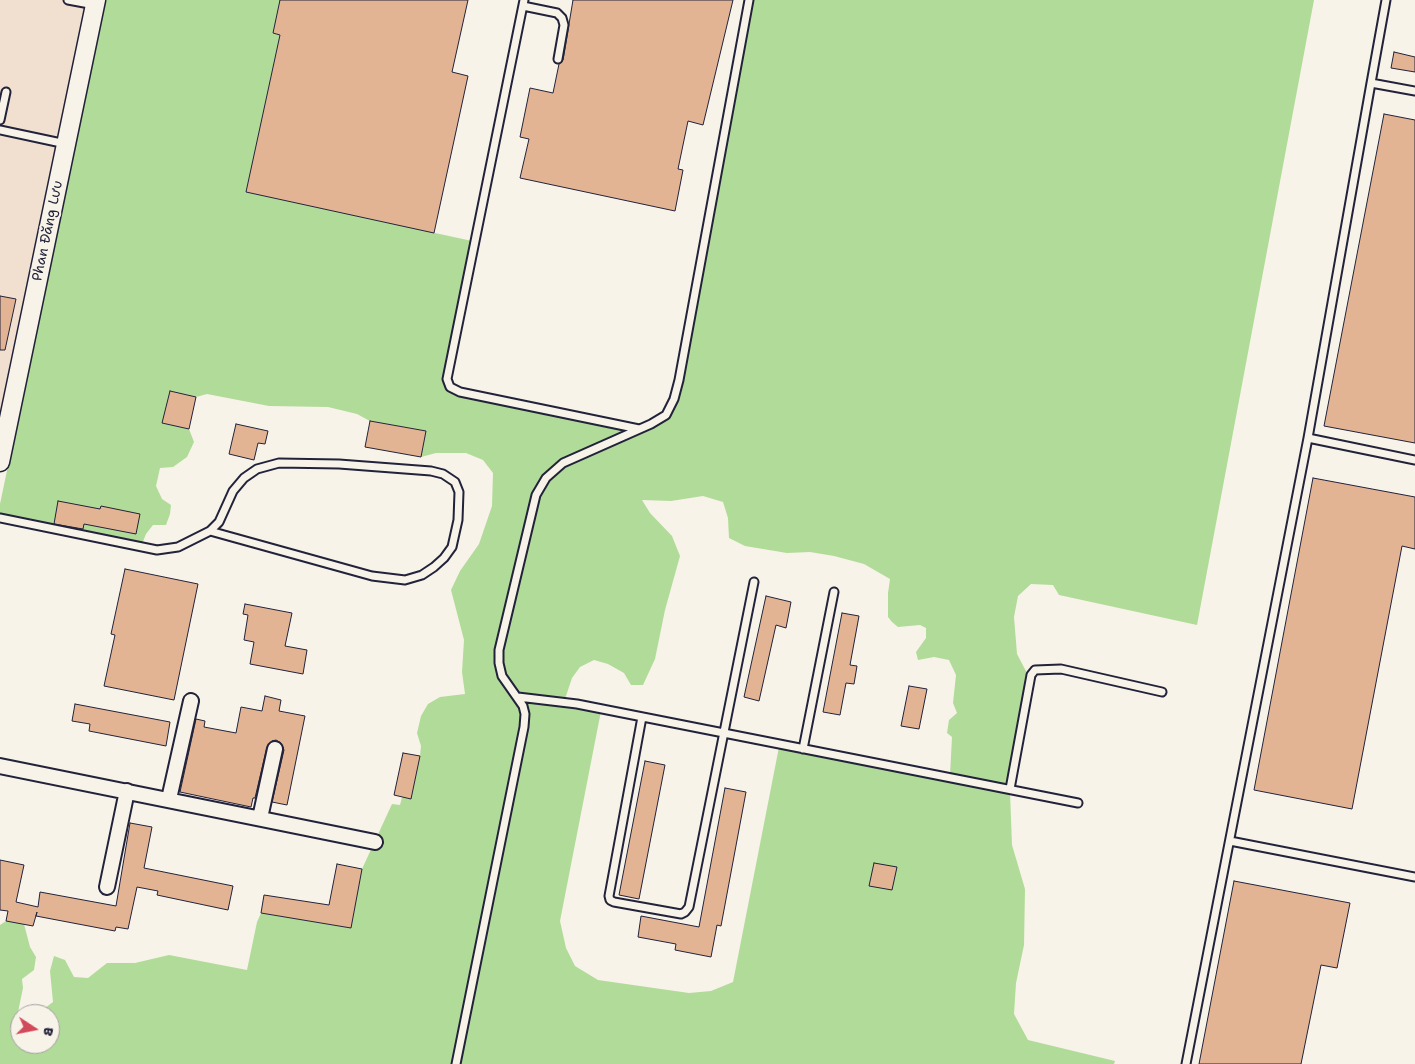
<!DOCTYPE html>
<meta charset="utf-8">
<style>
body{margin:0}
#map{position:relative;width:1415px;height:1064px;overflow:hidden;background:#f7f3e8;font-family:"Shantell Sans",sans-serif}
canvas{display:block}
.north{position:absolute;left:10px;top:1004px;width:50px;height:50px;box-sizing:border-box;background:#f7f3e8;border:1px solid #a29fa3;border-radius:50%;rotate:101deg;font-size:14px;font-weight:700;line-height:20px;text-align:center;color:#22223b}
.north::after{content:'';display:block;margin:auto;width:18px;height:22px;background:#d1495b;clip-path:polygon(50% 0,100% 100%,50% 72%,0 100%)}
</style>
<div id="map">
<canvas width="1415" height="1064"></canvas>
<div class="north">B</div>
</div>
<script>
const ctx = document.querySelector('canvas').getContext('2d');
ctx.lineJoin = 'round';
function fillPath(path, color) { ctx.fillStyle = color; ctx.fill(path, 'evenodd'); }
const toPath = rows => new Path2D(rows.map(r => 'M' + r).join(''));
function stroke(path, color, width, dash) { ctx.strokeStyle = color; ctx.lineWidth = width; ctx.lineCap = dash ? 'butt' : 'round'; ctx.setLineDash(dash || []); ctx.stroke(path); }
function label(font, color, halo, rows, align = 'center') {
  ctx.font = font + ' "Shantell Sans",sans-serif'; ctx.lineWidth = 4; ctx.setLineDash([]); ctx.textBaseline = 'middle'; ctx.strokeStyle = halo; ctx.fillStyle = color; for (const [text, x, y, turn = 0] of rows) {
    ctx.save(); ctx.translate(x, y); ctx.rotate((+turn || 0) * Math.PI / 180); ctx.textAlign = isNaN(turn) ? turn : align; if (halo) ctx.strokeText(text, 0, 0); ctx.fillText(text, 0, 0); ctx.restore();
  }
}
const built = toPath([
 [0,0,88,0,0,423]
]);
const green = toPath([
 [105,0,280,0,273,33,280,35,246,192,472,241,444,380,447,390,460,395,630,430,561,460,544,476,497,665,520,707,522,715,521,727,453,1064,0,1064,0,925,6,921,24,924,30,947,36,957,34,970,22,979,23,988,18,1012,37,1014,53,1002,50,971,54,956,65,960,74,977,88,978,107,963,135,963,169,955,247,970,257,922,261,913,351,928,362,869,392,804,400,805,402,797,411,799,420,756,421,746,417,733,421,716,428,704,440,697,465,694,462,672,464,640,451,590,460,571,479,544,492,506,493,473,483,460,466,453,436,453,421,457,426,431,370,421,357,414,328,407,269,406,207,394,196,397,170,391,163,423,189,429,194,442,187,457,173,467,160,468,156,486,162,499,171,505,170,514,166,525,153,525,146,534,142,544,0,515,0,504],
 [20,1014,50,1014,50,1044,20,1044],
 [752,0,1314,0,1197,625,1059,595,1053,585,1031,584,1018,596,1014,617,1017,654,1028,675,1008,785,950,775,952,737,947,733,949,720,957,713,953,703,956,675,949,660,934,657,918,660,916,652,926,638,926,628,920,625,898,627,892,622,888,617,888,593,890,579,864,564,834,556,810,552,787,553,745,546,729,538,728,518,723,502,703,496,671,501,642,500,650,513,672,536,680,556,665,610,655,659,643,685,631,685,624,673,608,664,594,660,580,667,572,678,565,699,520,693,505,675,503,662,503,651,539,497,549,480,564,466,653,427,668,417,678,398,682,385],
 [524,700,552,703,601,711,560,921,566,948,575,966,598,980,689,993,711,991,733,982,779,747,1010,792,1012,845,1025,889,1024,945,1016,983,1014,1014,1028,1040,1115,1061,1114,1064,459,1064,526,705]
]);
const building = toPath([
 [280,0,468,0,452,72,468,76,434,233,246,192,280,35,273,33,280,0],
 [573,0,733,0,703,125,688,121,678,169,683,170,675,211,520,178,529,139,520,137,530,88,553,93,559,64,563,60,573,0],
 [1394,52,1415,57,1415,72,1391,68,1394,52],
 [1384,114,1415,120,1415,443,1324,426,1384,114],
 [0,296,16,299,5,350,0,350,0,296],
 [170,391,196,397,189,429,162,423,170,391],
 [370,421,426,431,421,457,365,447,370,421],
 [236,424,268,431,265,444,258,443,254,460,229,454,236,424],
 [1313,478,1415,497,1415,549,1402,546,1352,809,1254,790,1313,478],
 [58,501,100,509,101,506,140,514,136,534,84,524,83,529,54,524,58,501],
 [125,569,198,584,174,700,104,686,115,635,111,634,125,569],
 [766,596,791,602,786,628,776,625,759,701,744,697,766,596],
 [245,604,292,613,285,646,307,650,303,674,250,664,254,642,244,640,248,615,243,614,245,604],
 [842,613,859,616,850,665,857,666,854,684,846,683,840,715,823,712,842,613],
 [909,686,927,689,919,729,901,726,909,686],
 [265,696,281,700,279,711,305,716,287,805,272,802,284,750,281,743,276,740,272,741,267,747,255,798,253,798,251,807,180,792,196,719,205,721,204,727,236,733,241,707,262,711,265,696],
 [75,704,170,722,166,746,89,731,90,724,72,721,75,704],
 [403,753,420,756,411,799,394,795,403,753],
 [645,761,665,765,639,899,619,895,645,761],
 [725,788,746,792,721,926,717,925,711,957,675,950,676,944,638,937,641,916,699,927,725,788],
 [130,823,152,827,144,868,233,886,228,910,157,895,158,891,137,887,128,929,116,927,115,931,36,916,37,912,33,926,6,921,8,911,0,910,0,860,24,865,16,902,38,907,40,892,116,906,130,823],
 [874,863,897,867,892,890,869,886,874,863],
 [337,864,362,869,351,928,261,913,264,895,329,905,337,864],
 [1234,881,1350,903,1337,968,1321,965,1301,1064,1199,1064,1234,881]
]);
const service = toPath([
 [68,0,95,5],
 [524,0,447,379,450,387,460,392,639,429],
 [523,6,557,13,562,18,564,25,558,59],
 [1371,83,1386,0],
 [0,120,6,92],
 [0,130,66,144],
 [1308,438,1415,460],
 [0,518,157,550,178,547,210,531,219,522,233,491,244,478,257,469,279,463,339,464,431,471,443,474,455,482,459,492,458,520,452,547,444,558,434,567,422,575,405,580,372,576,210,531],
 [518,697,577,704,1078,803],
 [642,717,609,896,610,900,614,902,681,914,685,912,689,907,754,582],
 [803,749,834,592],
 [1010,789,1031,675,1035,670,1061,669,1162,692],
 [1230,841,1415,877],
 [456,1064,524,727,525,714,523,706,502,676,499,663,499,650,536,495,546,478,563,463,651,424,666,415,674,399,679,380,749,0],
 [1186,1064,1308,438,1371,83,1415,91]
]);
const minor = toPath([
 [0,766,375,842],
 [169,799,191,701],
 [260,818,275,749],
 [107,887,127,791]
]);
const tertiary = toPath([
 [0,462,96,0]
]);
const streetNames = [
 ["Phan Đăng Lưu",48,231,-78]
];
fillPath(built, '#f1e0cf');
fillPath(green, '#b1db98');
fillPath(building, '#e3b494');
stroke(building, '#22223b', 1);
stroke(service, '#22223b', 11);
stroke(minor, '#22223b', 18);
stroke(tertiary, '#22223b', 21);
stroke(service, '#f7f3e8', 7);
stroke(minor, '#f7f3e8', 14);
stroke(tertiary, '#f7f3e8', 18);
label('14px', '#22223b', '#f7f3e8', streetNames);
</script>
